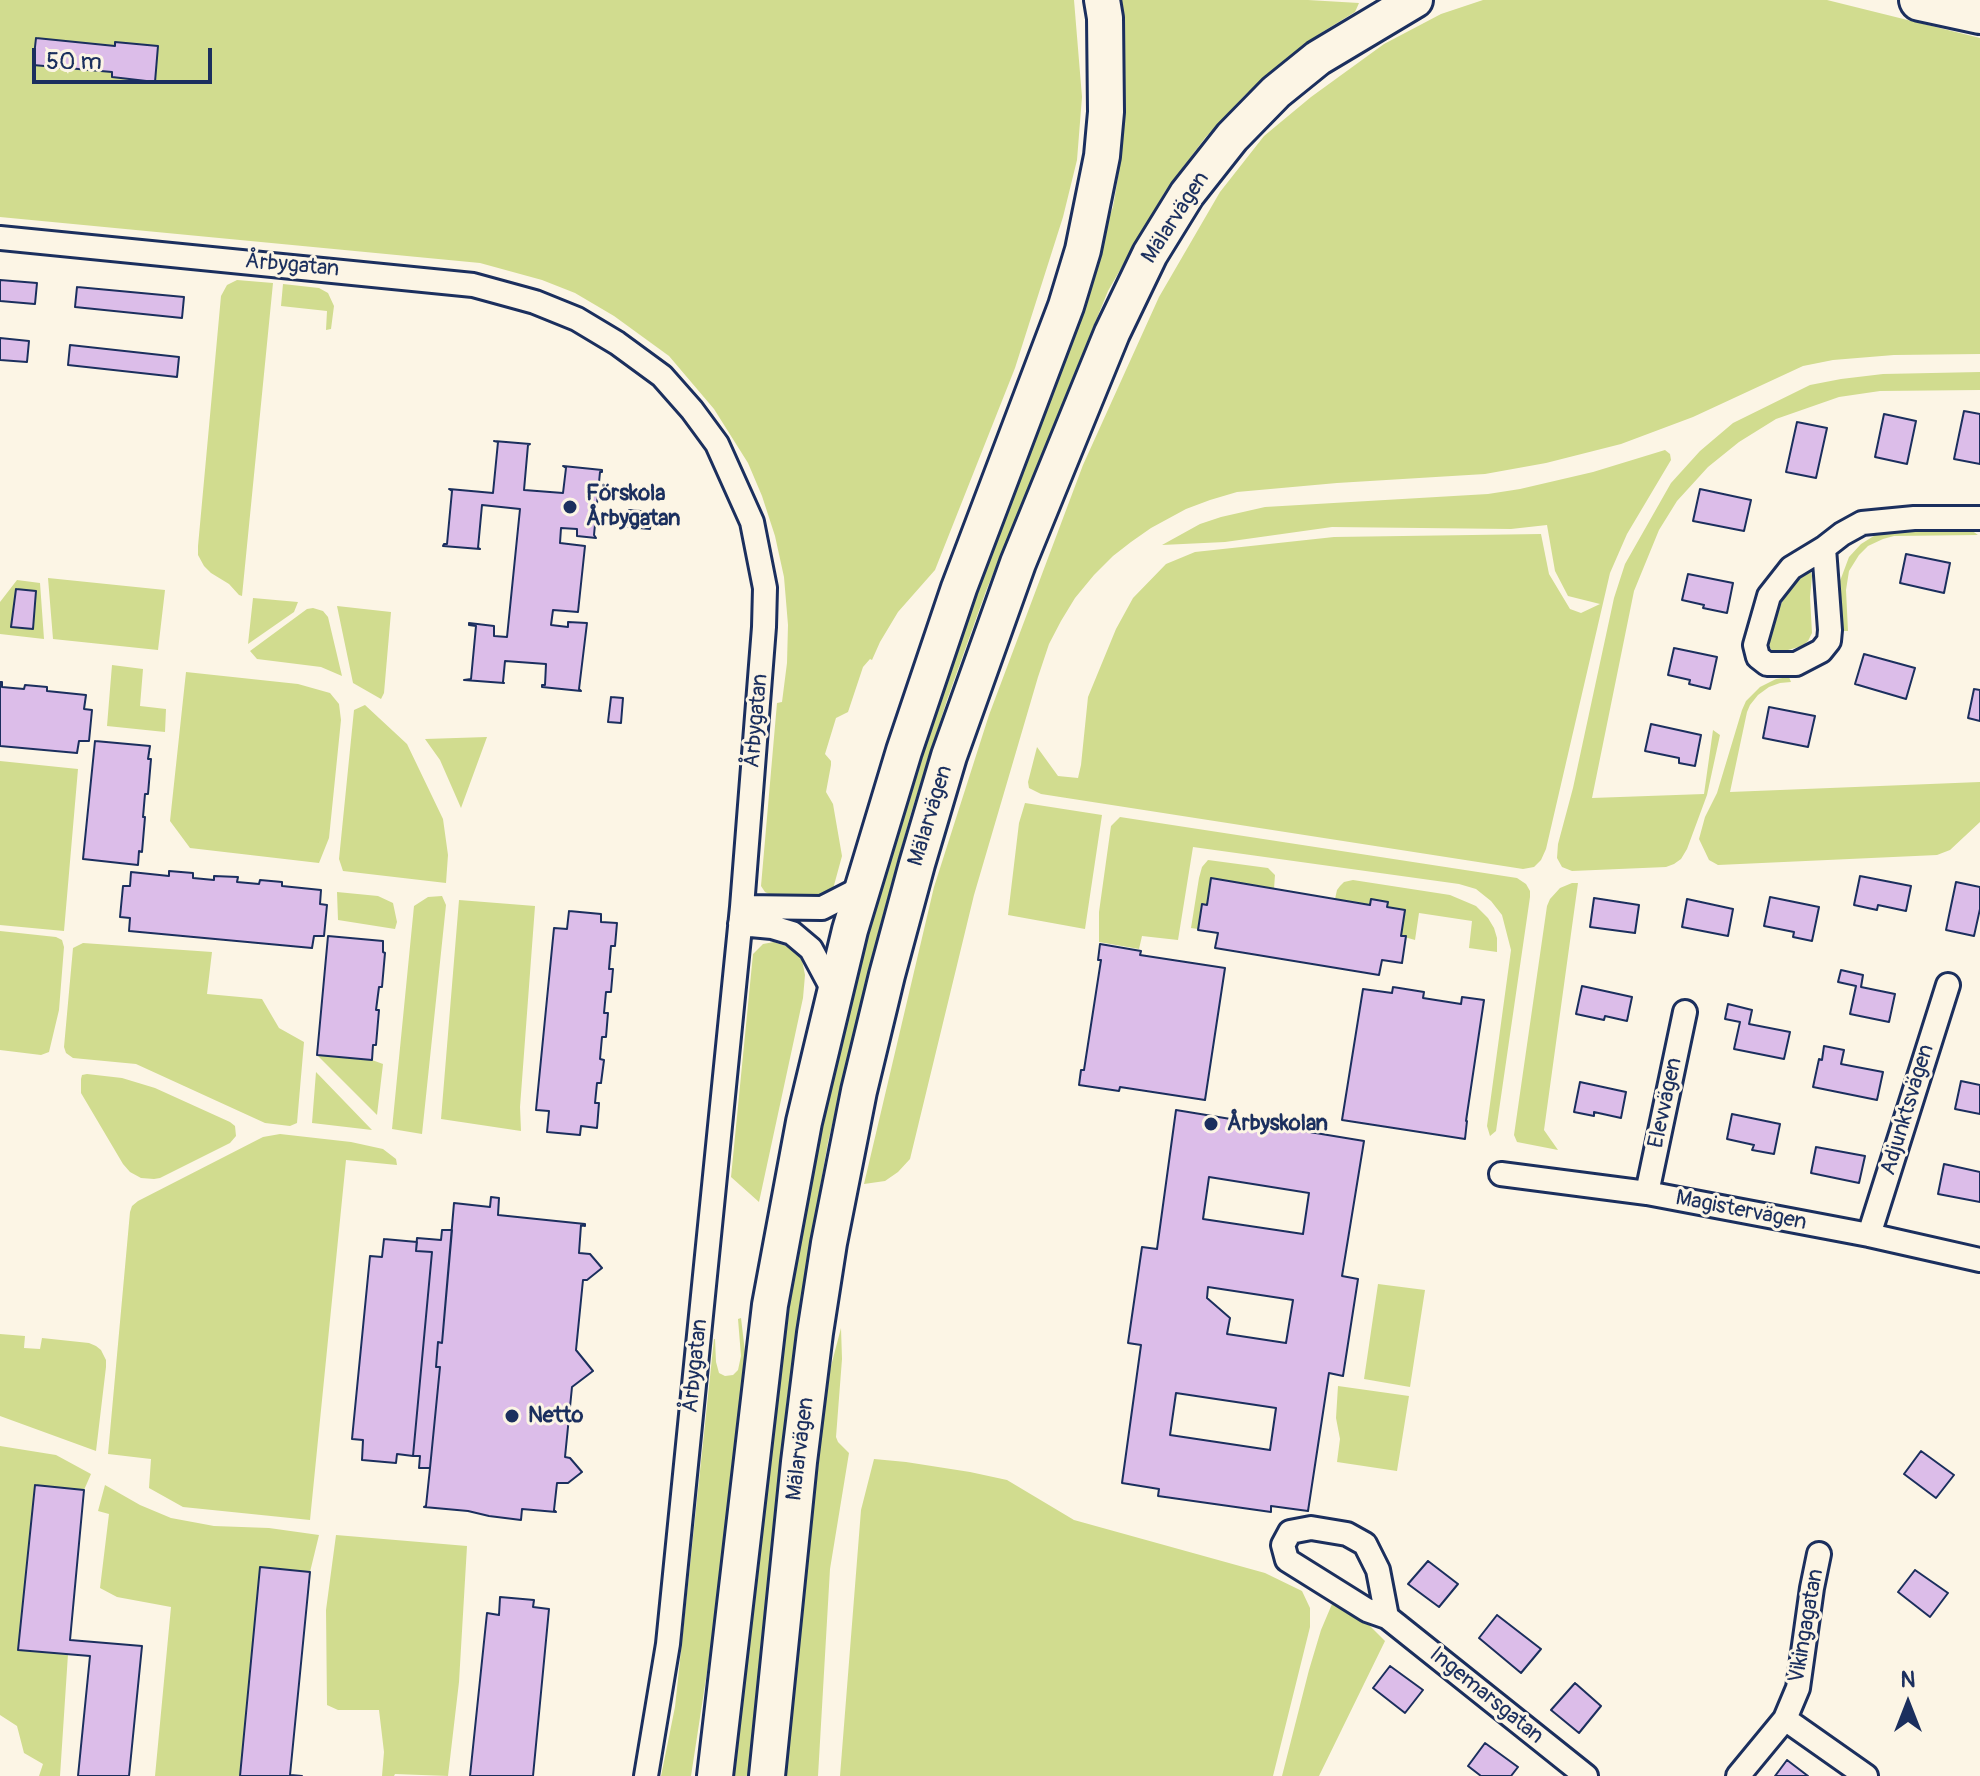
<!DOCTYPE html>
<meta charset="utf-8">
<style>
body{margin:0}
#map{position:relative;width:1980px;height:1776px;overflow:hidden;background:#fcf5e5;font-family:Pangolin,sans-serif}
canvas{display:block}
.north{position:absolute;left:1868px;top:1664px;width:80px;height:80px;-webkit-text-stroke:6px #fcf5e5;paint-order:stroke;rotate:0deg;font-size:22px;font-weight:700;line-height:32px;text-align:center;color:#1b2f5e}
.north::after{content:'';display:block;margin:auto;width:28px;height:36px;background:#1b2f5e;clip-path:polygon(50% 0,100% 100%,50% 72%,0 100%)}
.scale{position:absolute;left:32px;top:48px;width:180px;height:36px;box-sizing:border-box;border:4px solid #1b2f5e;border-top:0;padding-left:10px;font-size:24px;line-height:28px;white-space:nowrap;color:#1b2f5e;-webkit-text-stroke:6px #fcf5e5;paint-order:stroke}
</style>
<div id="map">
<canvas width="1980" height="1776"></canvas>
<div class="north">N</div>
<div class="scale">50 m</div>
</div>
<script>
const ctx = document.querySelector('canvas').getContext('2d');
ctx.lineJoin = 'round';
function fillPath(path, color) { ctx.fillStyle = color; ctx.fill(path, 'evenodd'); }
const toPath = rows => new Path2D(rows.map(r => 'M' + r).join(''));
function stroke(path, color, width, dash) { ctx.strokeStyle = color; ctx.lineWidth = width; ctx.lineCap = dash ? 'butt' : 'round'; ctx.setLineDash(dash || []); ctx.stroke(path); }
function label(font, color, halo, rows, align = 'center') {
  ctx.font = font + ' Pangolin,sans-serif'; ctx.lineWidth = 6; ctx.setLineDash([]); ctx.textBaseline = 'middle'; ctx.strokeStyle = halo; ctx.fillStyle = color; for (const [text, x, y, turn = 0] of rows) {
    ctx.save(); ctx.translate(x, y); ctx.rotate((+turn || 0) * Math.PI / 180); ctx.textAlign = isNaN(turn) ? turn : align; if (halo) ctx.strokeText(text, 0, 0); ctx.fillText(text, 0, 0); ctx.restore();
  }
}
const green = toPath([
 [0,0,1074,0,1082,97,1077,160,1063,217,1015,368,935,570,898,612,880,642,872,660,870,659,863,667,848,712,836,718,825,754,831,761,831,765,826,792,833,804,842,856,833,889,826,897,817,899,773,896,765,892,761,886,777,703,782,702,787,663,788,625,784,577,775,536,762,496,748,463,714,409,669,356,614,316,575,293,542,280,480,263,0,217],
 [1121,0,1308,0,1359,3,1355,12,1324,31,1288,57,1244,96,1205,138,1166,190,1108,291,986,591,947,700,911,813,881,922,828,1142,805,1272,787,1399,750,1776,731,1776,742,1694,764,1490,783,1327,817,1140,869,916,941,680,992,539,1049,399,1073,334,1094,258,1113,207,1118,177,1124,113],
 [1483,0,1827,0,1980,38,1980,354,1894,355,1833,360,1803,366,1693,417,1621,444,1546,463,1485,474,1337,483,1237,492,1210,500,1186,509,1151,528,1131,542,1113,556,1094,575,1075,598,1061,621,1049,644,1038,677,974,895,910,1159,898,1172,885,1181,864,1184,934,887,989,715,1083,465,1159,297,1220,192,1264,136,1311,97,1384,44,1441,14],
 [237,280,273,283,242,596,239,595,229,584,211,573,204,566,198,555,198,546,221,296,227,285],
 [283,284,319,288,328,293,334,306,331,329,326,330,327,311,281,306],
 [1980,372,1980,390,1880,391,1839,397,1776,419,1739,442,1708,467,1677,501,1659,530,1634,591,1592,798,1704,794,1713,730,1720,735,1707,795,1687,849,1681,859,1674,864,1666,867,1572,871,1562,867,1557,858,1558,844,1573,788,1614,598,1625,564,1671,483,1700,451,1733,423,1810,385,1841,379,1883,374],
 [1665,450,1670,454,1671,460,1627,534,1610,573,1546,849,1541,860,1534,867,1523,869,1041,794,1029,788,1028,782,1037,747,1058,776,1078,778,1081,765,1088,697,1116,629,1133,598,1166,564,1195,552,1334,537,1541,534,1549,574,1570,609,1581,613,1600,604,1568,596,1555,571,1547,525,1511,529,1332,527,1225,542,1162,545,1200,524,1221,517,1265,507,1488,494,1520,489,1593,472],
 [1971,530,1978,535,1894,536,1883,539,1868,546,1859,555,1849,571,1846,590,1848,631,1843,631,1840,581,1849,557,1861,544,1877,534,1886,532],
 [1810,570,1812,576,1810,597,1812,633,1808,641,1802,646,1781,652,1773,651,1770,648,1768,637,1778,609,1791,587,1802,575],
 [48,578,165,590,158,650,53,639],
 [17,580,40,583,44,639,0,634,0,602],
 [253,598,298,602,294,612,248,644],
 [337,606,391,612,384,693,381,699,353,683],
 [313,608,323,611,328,617,342,676,321,667,257,659,250,651,307,609],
 [112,665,143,669,140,706,166,709,165,732,107,726],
 [186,672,298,684,330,693,339,704,341,720,329,838,319,863,190,848,170,821],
 [1789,677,1791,682,1780,683,1769,687,1758,695,1750,705,1747,712,1730,792,1980,782,1980,822,1950,850,1937,855,1718,865,1709,860,1699,839,1705,817,1717,793,1742,710,1746,701,1760,687,1776,679],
 [365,705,407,744,443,819,448,855,446,883,343,871,339,859,354,710],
 [487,737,461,808,440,760,425,739],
 [0,761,78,769,64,931,0,925],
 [1025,803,1102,815,1085,929,1008,915,1019,823],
 [1120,817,1517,878,1526,884,1530,891,1530,897,1496,1131,1490,1136,1487,1126,1511,950,1502,915,1491,901,1476,889,1459,884,1193,847,1178,940,1142,936,1139,949,1099,942,1099,912,1111,826],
 [1208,860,1268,868,1275,875,1274,889,1211,879,1207,905,1201,905,1198,929,1191,928,1199,878,1202,867],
 [1353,880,1450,895,1476,906,1488,918,1494,928,1497,938,1497,952,1469,948,1472,921,1419,913,1415,940,1401,936,1387,907,1388,902,1372,899,1370,905,1335,899,1337,890,1340,886,1344,882],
 [1572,883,1578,883,1544,1130,1558,1150,1517,1142,1514,1135,1547,906,1550,899,1560,888],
 [337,892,378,896,393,903,397,922,395,929,338,920],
 [442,896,446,905,422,1134,392,1129,414,906,428,897],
 [459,900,535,906,520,1107,521,1131,441,1119],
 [0,931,56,937,62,940,64,947,59,1010,49,1052,41,1055,0,1050],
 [774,942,794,949,802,960,805,975,803,998,759,1202,731,1177,753,954,763,944],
 [83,943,212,952,207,994,262,999,279,1028,304,1042,297,1123,290,1126,265,1123,136,1064,73,1058,66,1053,64,1047,73,948],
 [317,1055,372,1060,383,1064,377,1115],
 [316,1072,372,1130,312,1123],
 [87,1074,122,1078,155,1088,230,1122,235,1126,236,1136,230,1143,160,1178,154,1179,141,1178,130,1172,123,1164,81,1093,81,1079,82,1075],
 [280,1134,351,1142,383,1149,396,1159,397,1165,346,1160,310,1520,183,1507,149,1488,151,1459,108,1454,130,1212,132,1206,138,1201,263,1137],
 [1378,1284,1425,1290,1410,1387,1364,1379],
 [741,1318,745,1352,715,1620,691,1776,661,1776,675,1707,714,1339,715,1339,716,1362,719,1373,725,1376,733,1375,738,1370,741,1356,738,1319],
 [841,1328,842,1359,836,1437,838,1442,849,1453,830,1569,818,1776,783,1776,821,1408,825,1389],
 [0,1334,25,1336,24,1348,40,1349,42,1338,89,1343,96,1346,101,1350,106,1360,106,1367,96,1451,0,1416],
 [1338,1386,1409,1396,1397,1471,1337,1462,1340,1439,1336,1418],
 [0,1446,56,1455,91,1474,84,1490,35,1485,18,1650,68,1654,60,1776,39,1776,43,1764,24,1753,17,1726,0,1715],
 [874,1459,906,1462,970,1472,1007,1480,1074,1520,1265,1573,1302,1591,1310,1608,1310,1627,1273,1776,840,1776,861,1510],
 [105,1485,140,1505,171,1518,214,1526,269,1528,319,1535,310,1572,260,1568,240,1776,155,1776,171,1607,117,1597,100,1588,109,1514,98,1511],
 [336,1535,467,1546,459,1682,448,1776,395,1774,394,1776,382,1776,384,1752,379,1710,338,1710,327,1705,326,1610],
 [1332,1604,1364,1620,1385,1641,1319,1776,1282,1776,1309,1670,1321,1630]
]);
const building = toPath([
 [36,38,115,46,115,42,158,46,155,82,112,77,112,72,33,65,36,38],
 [0,280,37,283,35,304,0,301,0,280],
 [77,287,184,297,182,318,75,307,77,287],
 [0,338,29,341,27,362,0,360,0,338],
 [70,345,179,357,177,377,68,365,70,345],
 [1964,411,1980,414,1980,464,1954,459,1964,411],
 [1884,414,1916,421,1907,464,1875,457,1884,414],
 [1797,422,1827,428,1816,478,1786,472,1797,422],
 [494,441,530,444,528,445,524,490,563,493,566,468,563,466,602,470,602,472,600,472,594,535,596,538,577,536,577,529,561,528,560,543,585,546,578,612,553,610,551,625,568,627,568,622,587,623,579,689,581,691,542,687,542,685,545,685,546,664,505,661,503,682,504,683,464,680,471,679,476,626,469,625,469,623,494,626,494,636,507,637,520,509,482,505,478,548,480,549,443,546,444,544,447,544,452,491,449,489,493,493,498,442,494,441],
 [1700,489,1751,500,1744,531,1693,521,1700,489],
 [629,510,652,512,650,529,628,527,629,510],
 [1906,554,1950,563,1944,593,1900,583,1906,554],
 [1688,574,1733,583,1727,613,1703,608,1704,605,1682,600,1688,574],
 [16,589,36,591,33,629,11,627,16,589],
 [1674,648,1717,657,1710,689,1689,684,1690,680,1668,675,1674,648],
 [1864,654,1915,668,1906,699,1855,684,1864,654],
 [0,682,2,682,2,687,24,689,25,685,47,687,47,691,86,695,84,709,92,710,89,741,79,741,77,753,0,746,0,682],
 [1974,689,1980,690,1980,721,1968,718,1974,689],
 [611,697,623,698,621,723,608,722,611,697],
 [1769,707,1815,716,1808,747,1763,738,1769,707],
 [1651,724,1701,735,1695,766,1679,763,1679,758,1645,751,1651,724],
 [95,741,150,746,148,759,151,759,148,794,145,794,143,817,145,817,142,852,139,851,138,865,83,859,95,741],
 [169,871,193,873,193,878,214,880,214,876,238,877,237,882,259,884,260,880,282,882,282,886,321,890,320,904,327,905,324,936,314,936,312,948,129,931,130,918,120,917,123,886,130,886,131,872,169,876,169,871],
 [1860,876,1911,886,1906,911,1878,905,1877,910,1854,905,1860,876],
 [1211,878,1370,905,1371,899,1388,902,1387,907,1405,910,1401,936,1406,936,1402,963,1382,960,1379,975,1215,948,1218,933,1198,930,1202,904,1207,905,1211,878],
 [1956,882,1980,887,1980,909,1974,936,1946,930,1956,882],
 [1770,897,1819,907,1812,941,1793,937,1794,932,1764,926,1770,897],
 [1594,898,1639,905,1635,933,1590,927,1594,898],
 [1687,899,1733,909,1728,936,1682,927,1687,899],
 [569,911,601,914,601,922,617,923,615,946,611,946,609,969,613,969,611,992,606,992,604,1013,608,1013,606,1037,602,1037,600,1059,604,1060,601,1083,597,1083,595,1103,599,1103,597,1128,581,1126,580,1135,547,1132,549,1111,536,1110,554,928,567,929,569,911],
 [328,936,383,941,383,952,385,953,382,987,379,987,376,1010,379,1010,376,1045,373,1045,372,1060,317,1055,328,936],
 [1100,944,1141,951,1140,955,1225,968,1205,1100,1120,1087,1119,1091,1079,1085,1081,1070,1084,1070,1101,960,1098,960,1100,944],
 [1841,970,1863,975,1861,987,1895,994,1889,1022,1850,1014,1856,986,1838,982,1841,970],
 [1582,986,1632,997,1627,1021,1605,1016,1604,1020,1576,1014,1582,986],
 [1393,987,1424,992,1423,998,1461,1004,1462,997,1484,1000,1466,1121,1467,1121,1465,1139,1342,1120,1363,989,1392,993,1393,987],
 [1728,1004,1752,1010,1749,1024,1790,1032,1784,1059,1734,1049,1740,1022,1725,1019,1728,1004],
 [1824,1046,1844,1050,1841,1064,1883,1072,1877,1100,1813,1087,1819,1059,1822,1060,1824,1046],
 [1961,1081,1980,1085,1980,1114,1955,1109,1961,1081],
 [1580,1082,1626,1092,1621,1118,1594,1112,1594,1116,1574,1112,1580,1082],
 [1176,1110,1364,1141,1342,1276,1358,1279,1343,1376,1329,1373,1308,1511,1271,1506,1271,1512,1158,1496,1159,1489,1122,1483,1141,1345,1128,1343,1142,1247,1157,1249,1176,1110],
 [1209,1177,1309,1193,1303,1234,1203,1219,1209,1177],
 [1208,1287,1293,1300,1286,1343,1227,1334,1230,1318,1207,1298,1208,1287],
 [1176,1393,1276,1408,1270,1450,1170,1435,1176,1393],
 [1732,1114,1780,1124,1774,1154,1752,1150,1754,1145,1727,1139,1732,1114],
 [1816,1147,1865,1156,1859,1183,1811,1173,1816,1147],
 [1944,1164,1980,1172,1980,1202,1938,1194,1944,1164],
 [491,1197,499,1198,498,1215,585,1224,585,1226,581,1225,579,1253,590,1254,602,1268,587,1280,583,1280,576,1350,593,1371,572,1387,565,1457,570,1458,582,1472,568,1483,557,1483,554,1510,556,1512,522,1509,521,1520,489,1516,468,1511,424,1507,426,1506,430,1468,440,1367,436,1367,438,1342,442,1343,454,1203,490,1207,491,1197],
 [442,1230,452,1230,442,1343,438,1342,436,1367,440,1367,430,1468,419,1468,420,1456,413,1456,432,1252,416,1251,417,1238,441,1240,442,1230],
 [384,1239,417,1242,416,1251,432,1252,413,1456,397,1454,396,1463,362,1460,363,1440,352,1439,370,1256,382,1257,384,1239],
 [1921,1451,1954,1475,1936,1498,1904,1474,1921,1451],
 [35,1485,84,1490,70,1640,142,1646,129,1776,78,1776,90,1656,18,1650,35,1485],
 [1428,1561,1458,1584,1439,1607,1408,1584,1428,1561],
 [260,1567,310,1572,290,1775,302,1776,240,1776,260,1567],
 [1915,1570,1948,1593,1930,1617,1898,1592,1915,1570],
 [500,1597,534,1600,533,1607,549,1609,533,1776,470,1776,487,1613,499,1615,500,1597],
 [1497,1615,1541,1649,1521,1673,1479,1638,1497,1615],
 [1390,1666,1423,1690,1405,1713,1373,1688,1390,1666],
 [1575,1683,1601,1706,1579,1733,1551,1710,1575,1683],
 [1485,1743,1518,1767,1511,1776,1481,1776,1468,1766,1485,1743],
 [1787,1760,1808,1776,1775,1776,1787,1760]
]);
const street = toPath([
 [0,238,473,285,535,302,577,319,617,343,662,376,692,410,717,444,752,522,765,588,764,627,742,907,668,1644,646,1776],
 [1824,548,1830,630,1829,641,1821,651,1796,664,1767,664,1758,657,1755,645,1769,596,1791,568,1824,548,1842,534,1862,523,1914,518,1980,518],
 [742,907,822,908,863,887],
 [740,924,772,927,792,933,811,949,835,994],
 [1501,1174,1647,1193,1869,1235,1980,1260],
 [1647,1193,1685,1012],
 [1869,1235,1948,985],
 [1387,1617,1378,1570,1365,1544,1347,1534,1311,1528,1290,1532,1283,1545,1287,1560,1367,1610,1387,1617,1586,1776],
 [1785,1719,1866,1776],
 [1738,1776,1785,1719,1798,1688,1812,1588,1819,1554]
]);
const primary = toPath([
 [715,1776,770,1305,804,1122,850,930,904,751,959,588,1066,306,1083,250,1102,156,1106,112,1105,18,1102,0],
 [767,1776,799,1462,815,1333,829,1243,859,1091,887,975,917,864,949,756,1018,563,1112,333,1150,254,1187,194,1232,137,1276,92,1318,58,1415,0]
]);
const highway = toPath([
 [1920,0,1980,13]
]);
const markers = [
 [570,507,8,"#1b2f5e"],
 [1211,1124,8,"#1b2f5e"],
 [512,1416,8,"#1b2f5e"]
];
const streetNames = [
 ["Mälarvägen",1176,218,-57],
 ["Årbygatan",292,266,5],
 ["Årbygatan",757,721,-85],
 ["Mälarvägen",931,816,-73],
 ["Elevvägen",1666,1103,-78],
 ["Adjunktsvägen",1908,1110,-73],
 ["Magistervägen",1741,1211,11],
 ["Årbygatan",696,1366,-84],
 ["Mälarvägen",801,1449,-83],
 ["Vikingagatan",1807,1626,-80],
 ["Ingemarsgatan",1486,1696,39]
];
const poiNames = [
 ["Förskola",586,494],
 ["Årbygatan",586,519],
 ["Årbyskolan",1227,1124],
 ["Netto",528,1416]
];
fillPath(green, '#d1dc8f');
fillPath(building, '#dcbde9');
stroke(building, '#1b2f5e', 2);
stroke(street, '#1b2f5e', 28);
stroke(primary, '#1b2f5e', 40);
stroke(highway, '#1b2f5e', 46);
stroke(street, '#fcf5e5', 22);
stroke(primary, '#fcf5e5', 34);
stroke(highway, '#fcf5e5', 40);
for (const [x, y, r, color] of markers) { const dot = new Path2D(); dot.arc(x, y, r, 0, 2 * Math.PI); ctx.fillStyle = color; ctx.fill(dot); stroke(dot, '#fcf5e5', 3); }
label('22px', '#1b2f5e', '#fcf5e5', streetNames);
label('bold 22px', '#1b2f5e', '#fcf5e5', poiNames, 'left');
</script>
